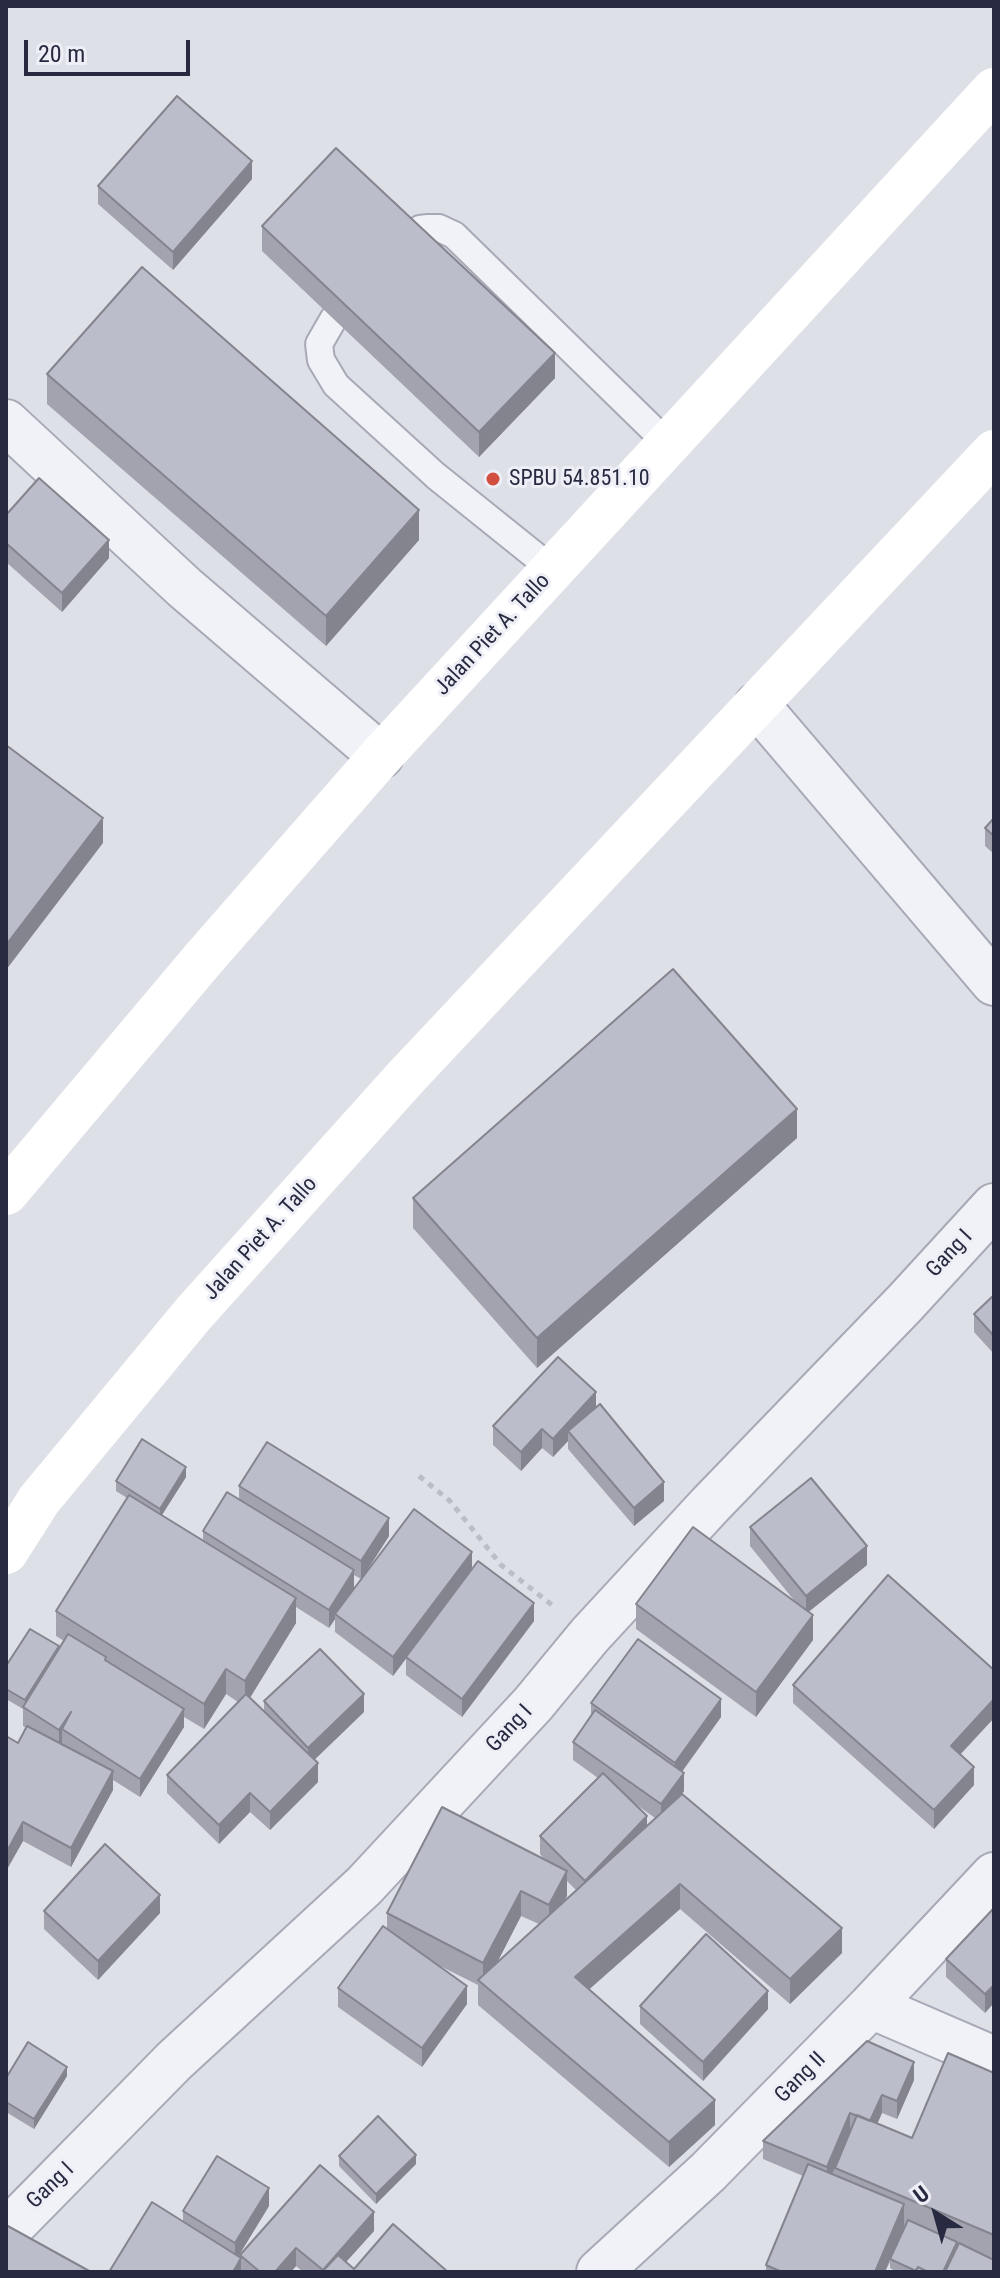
<!DOCTYPE html>
<style>
body{margin:0}
#map{position:relative;width:1000px;height:2278px;overflow:hidden;background:#dee0e8;font-family:"Roboto Condensed",sans-serif}
canvas{display:block}
.frame{position:absolute;inset:0;border:8px solid #272a40;pointer-events:none}
.north{position:absolute;left:896px;top:2174px;width:80px;height:80px;-webkit-text-stroke:6px #eeeff6;paint-order:stroke;rotate:323deg;font-size:22px;font-weight:700;line-height:32px;text-align:center;color:#272a40}
.north::after{content:'';display:block;margin:auto;width:28px;height:36px;background:#272a40;clip-path:polygon(50% 0,100% 100%,50% 72%,0 100%)}
.scale{position:absolute;left:24px;top:40px;width:166px;height:36px;box-sizing:border-box;border:4px solid #272a40;border-top:0;padding-left:10px;font-size:24px;line-height:28px;white-space:nowrap;color:#272a40;-webkit-text-stroke:6px #eeeff6;paint-order:stroke}
</style>
<div id="map">
<canvas width="1000" height="2278"></canvas>
<div class="frame"></div>
<div class="north">U</div>
<div class="scale">20 m</div>
</div>
<script>
const ctx = document.querySelector('canvas').getContext('2d');
ctx.lineJoin = 'round';
const toPath = rows => new Path2D(rows.map(r => 'M' + r).join(''));
function stroke(path, color, width, dash) { ctx.strokeStyle = color; ctx.lineWidth = width; ctx.lineCap = dash ? 'butt' : 'round'; ctx.setLineDash(dash || []); ctx.stroke(path); }
function fillPath(path, color) { ctx.fillStyle = color; ctx.fill(path, 'evenodd'); }
function label(font, color, halo, rows, align = 'center') {
  ctx.font = font + ' "Roboto Condensed",sans-serif'; ctx.lineWidth = 6; ctx.setLineDash([]); ctx.textBaseline = 'middle'; ctx.strokeStyle = halo; ctx.fillStyle = color; for (const [text, x, y, turn = 0] of rows) {
    ctx.save(); ctx.translate(x, y); ctx.rotate((+turn || 0) * Math.PI / 180); ctx.textAlign = isNaN(turn) ? turn : align; if (halo) ctx.strokeText(text, 0, 0); ctx.fillText(text, 0, 0); ctx.restore();
  }
}
const path = toPath([
 [419,1476,450,1501,501,1565,552,1605]
]);
const service = toPath([
 [407,238,420,229,428,228,439,228,454,235,667,443],
 [334,318,319,344,321,360,336,385,436,476,553,570]
]);
const minor = toPath([
 [757,705,994,983],
 [871,2006,994,2059],
 [6,2232,174,2061,364,1886,533,1704,590,1635,710,1505,905,1303,994,1206],
 [599,2272,708,2172,871,2006,994,1875]
]);
const tertiary = toPath([
 [6,422,185,588,381,756]
]);
const secondary = toPath([
 [6,1193,204,958,381,756,994,90],
 [6,1552,39,1500,194,1313,406,1077,994,452]
]);
const wall = toPath([
 [252,179,173,270,98,204,98,186],
 [262,226,555,378,479,457,262,251],
 [47,374,419,540,326,646,47,404],
 [6,515,109,558,62,612,6,562],
 [994,818,994,854,985,846,985,828],
 [797,1138,537,1368,413,1228,413,1198],
 [994,1295,994,1354,974,1332,974,1314],
 [596,1407,664,1501,634,1526,568,1449,568,1441,553,1457,542,1448,521,1471,493,1445,493,1426],
 [186,1477,162,1515,203,1540,203,1531,239,1499,239,1486,389,1536,366,1572,472,1569,534,1621,462,1717,406,1675,406,1658,393,1676,335,1632,335,1619,329,1628,296,1607,296,1623,250,1697,264,1711,264,1701,364,1712,314,1760,318,1782,270,1830,250,1812,219,1844,167,1793,167,1775,238,1702,226,1694,204,1729,184,1717,184,1727,140,1797,113,1780,113,1790,71,1867,23,1841,6,1871,6,1736,18,1743,26,1728,23,1726,23,1709,6,1699,6,1666,59,1649,64,1641,56,1636,56,1611,127,1498,116,1491,116,1481],
 [354,1575,361,1579,354,1588],
 [750,1527,867,1565,808,1612,813,1640,756,1717,636,1629,636,1604,797,1604,750,1546],
 [793,1685,994,1718,961,1754,974,1785,934,1829,793,1703],
 [591,1703,721,1717,682,1772,684,1791,681,1795,842,1953,790,2004,680,1909,589,1989,715,2125,669,2167,478,2005,478,1985,436,1964,467,2004,422,2067,338,2007,338,1988,387,1928,387,1913,546,1861,540,1854,540,1836,598,1778,573,1760,573,1742,591,1715],
 [634,1803,655,1818,647,1826],
 [567,1881,576,1890,564,1901,567,1896],
 [521,1916,539,1924,497,1963],
 [994,1908,985,2013,946,1977,946,1959],
 [44,1911,160,1913,98,1980,44,1929],
 [640,2006,768,2009,703,2081,640,2024],
 [994,2073,994,2272,897,2272,890,2268,890,2262,885,2272,766,2272,766,2265,803,2176,763,2159,763,2141,914,2080,897,2119,882,2113,877,2124,912,2138],
 [67,2076,34,2129,6,2112,6,2078],
 [339,2156,416,2164,376,2204,339,2166],
 [269,2206,238,2256,240,2257,240,2255,374,2231,346,2262,354,2269,448,2272,303,2272,296,2266,291,2272,109,2272,183,2222,183,2211]
]);
const shadedWall = toPath([
 [252,161,252,179,173,270,173,252],
 [555,353,555,378,479,457,479,432],
 [419,510,419,540,326,646,326,616],
 [109,540,109,558,62,612,62,593],
 [103,818,103,843,6,970,6,945],
 [797,1109,797,1138,537,1368,537,1338],
 [596,1392,596,1410,568,1431,568,1441,553,1457,553,1439],
 [542,1429,542,1448,521,1471,521,1452],
 [186,1467,186,1477,160,1518,160,1509],
 [664,1482,664,1501,634,1526,634,1508],
 [389,1518,389,1536,361,1580,361,1561],
 [867,1546,867,1565,806,1614,806,1596],
 [472,1552,472,1571,393,1676,393,1657],
 [354,1570,354,1588,335,1614,335,1619,329,1628,329,1610],
 [296,1598,296,1623,245,1706,245,1681],
 [534,1603,534,1621,462,1717,462,1699],
 [813,1615,813,1640,756,1717,756,1692],
 [59,1646,59,1656,25,1710,25,1700],
 [226,1669,226,1694,204,1729,204,1704],
 [364,1694,364,1712,308,1766,308,1748],
 [721,1699,721,1717,675,1781,675,1763],
 [994,1699,994,1718,951,1764,951,1746],
 [184,1709,184,1727,140,1797,140,1779],
 [71,1712,62,1729,62,1744,59,1749,59,1730],
 [318,1763,318,1782,270,1830,270,1812],
 [974,1767,974,1785,934,1829,934,1810],
 [113,1771,113,1790,71,1867,71,1848],
 [684,1773,684,1791,661,1822,661,1804],
 [250,1793,250,1812,219,1844,219,1825],
 [647,1816,647,1835,585,1899,585,1881],
 [23,1822,23,1841,6,1871,6,1853],
 [567,1871,567,1896,549,1930,549,1905],
 [680,1884,680,1909,575,2002,575,1977],
 [521,1891,521,1916,485,1986,483,1985,483,1963],
 [160,1895,160,1913,98,1980,98,1961],
 [842,1928,842,1953,790,2004,790,1979],
 [994,1985,994,2003,985,2013,985,1994],
 [467,1986,467,2004,422,2067,422,2048],
 [768,1991,768,2009,703,2081,703,2062],
 [914,2062,914,2080,897,2119,897,2101],
 [67,2067,67,2076,34,2129,34,2119],
 [882,2095,882,2113,870,2140,870,2121],
 [715,2100,715,2125,669,2167,669,2142],
 [850,2113,850,2131,827,2186,827,2167],
 [416,2155,416,2164,376,2204,376,2194],
 [269,2188,269,2206,235,2262,235,2243],
 [904,2204,904,2229,890,2259,885,2272,875,2272],
 [374,2212,374,2231,337,2272,323,2270],
 [296,2248,296,2266,291,2272,275,2272],
 [241,2258,241,2272,233,2272]
]);
const building = toPath([
 [177,96,252,161,173,252,98,186,177,96],
 [336,148,555,353,479,432,262,226,336,148],
 [142,267,419,510,326,616,47,374,142,267],
 [39,478,109,540,62,593,6,543,6,515,39,478],
 [6,745,103,818,6,945,6,745],
 [994,818,994,836,985,828,994,818],
 [673,969,797,1109,537,1338,413,1198,673,969],
 [994,1295,994,1336,974,1314,994,1295],
 [558,1357,596,1392,553,1439,542,1429,521,1452,493,1426,558,1357],
 [600,1404,664,1482,634,1508,568,1431,600,1404],
 [142,1439,186,1467,160,1509,116,1481,142,1439],
 [267,1442,389,1518,361,1561,239,1486,267,1442],
 [811,1478,867,1546,806,1596,750,1527,811,1478],
 [227,1492,354,1570,329,1610,203,1531,227,1492],
 [129,1495,296,1598,245,1681,226,1669,204,1704,56,1611,129,1495],
 [414,1509,472,1552,393,1657,335,1614,414,1509],
 [693,1527,813,1615,756,1692,636,1604,693,1527],
 [478,1561,534,1603,462,1699,406,1657,478,1561],
 [888,1575,994,1670,994,1699,951,1746,974,1767,934,1810,793,1685,888,1575],
 [30,1629,59,1646,25,1700,6,1689,6,1666,30,1629],
 [68,1634,106,1657,105,1660,184,1709,140,1779,62,1729,71,1712,59,1730,23,1707,68,1634],
 [638,1639,721,1699,675,1763,591,1703,638,1639],
 [320,1649,364,1694,308,1748,264,1701,320,1649],
 [246,1694,318,1763,270,1812,250,1793,219,1825,167,1775,246,1694],
 [595,1710,684,1773,661,1804,573,1742,595,1710],
 [27,1726,113,1771,71,1848,23,1822,6,1853,6,1736,18,1743,27,1726],
 [603,1773,647,1816,585,1881,540,1836,603,1773],
 [682,1794,842,1928,790,1979,680,1884,575,1977,715,2100,669,2142,478,1980,682,1794],
 [442,1807,567,1871,549,1905,521,1891,483,1963,387,1913,442,1807],
 [105,1844,160,1895,98,1961,44,1911,105,1844],
 [994,1908,994,1985,985,1994,946,1959,994,1908],
 [383,1926,467,1986,422,2048,338,1988,383,1926],
 [706,1934,768,1991,703,2062,640,2006,706,1934],
 [867,2041,914,2062,897,2101,882,2095,870,2121,850,2113,827,2167,763,2141,867,2041],
 [28,2042,67,2067,34,2119,6,2102,6,2078,28,2042],
 [948,2053,994,2073,994,2235,835,2168,857,2115,912,2138,948,2053],
 [378,2116,416,2155,376,2194,339,2156,378,2116],
 [217,2156,269,2188,235,2243,183,2211,217,2156],
 [808,2164,904,2204,875,2272,782,2272,766,2265,808,2164],
 [320,2165,374,2212,323,2270,296,2248,275,2272,260,2272,240,2255,320,2165],
 [152,2202,241,2258,233,2272,109,2272,152,2202],
 [908,2220,957,2242,943,2272,928,2272,918,2267,916,2271,890,2259,908,2220],
 [393,2224,448,2272,322,2272,338,2255,354,2269,393,2224],
 [6,2225,91,2272,6,2272,6,2225],
 [959,2243,994,2260,994,2272,945,2272,959,2243],
 [918,2267,928,2272,915,2272,918,2267]
]);
const markers = [
 [493,479,8,"#d24e3f"]
];
const poiNames = [
 ["SPBU 54.851.10",509,479]
];
const streetNames = [
 ["Jalan Piet A. Tallo",493,635,-47],
 ["Jalan Piet A. Tallo",261,1239,-48],
 ["Gang I",950,1254,-47],
 ["Gang I",510,1729,-47],
 ["Gang II",801,2078,-45],
 ["Gang I",51,2186,-44]
];
stroke(service, '#a7a9b6', 30);
stroke(minor, '#a7a9b6', 48);
stroke(tertiary, '#a7a9b6', 48);
stroke(path, '#bcbec7', 5, [6, 6]);
stroke(service, '#f1f2f7', 26);
stroke(minor, '#f1f2f7', 44);
stroke(tertiary, '#f1f2f7', 44);
stroke(secondary, '#fff', 44);
fillPath(wall, '#a2a3af');
fillPath(shadedWall, '#84848e');
fillPath(building, '#bcbdcb');
stroke(building, '#84848e', 2);
for (const [x, y, r, color] of markers) { const dot = new Path2D(); dot.arc(x, y, r, 0, 2 * Math.PI); ctx.fillStyle = color; ctx.fill(dot); stroke(dot, '#eeeff6', 3); }
label('22px', '#272a40', '#eeeff6', poiNames, 'left');
label('22px', '#272a40', '#eeeff6', streetNames);
</script>
